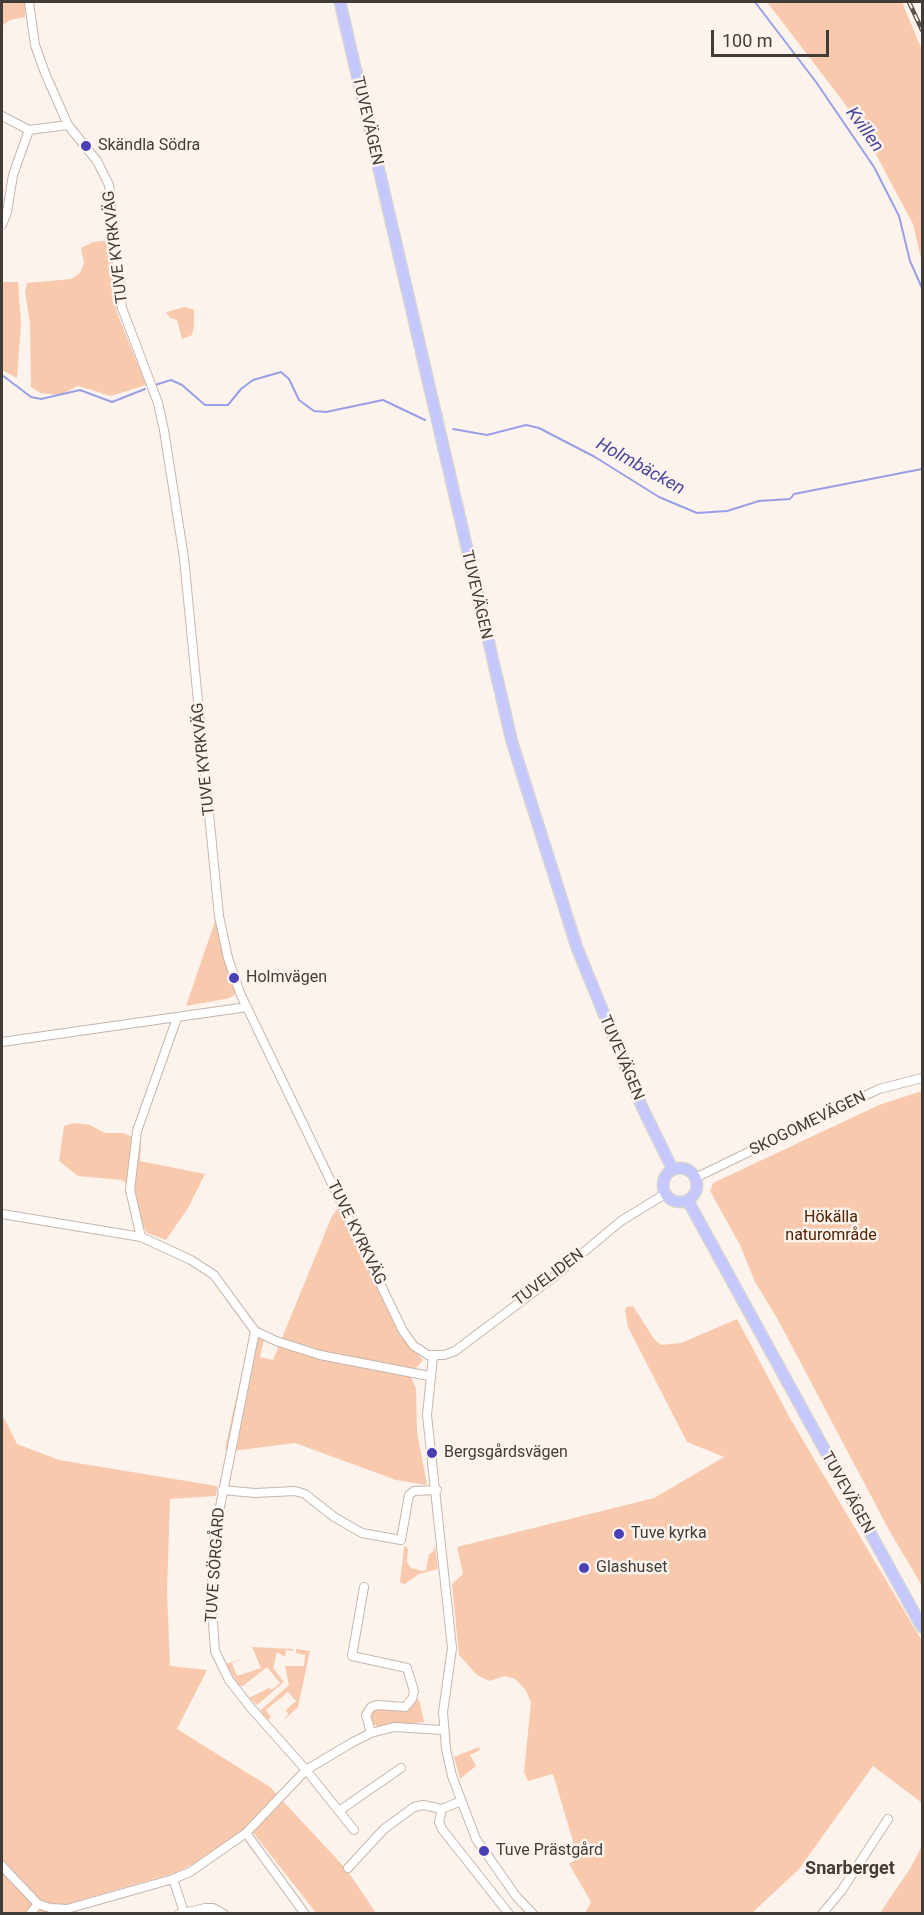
<!DOCTYPE html>
<meta charset="utf-8">
<style>
body{margin:0}
#map{position:relative;width:924px;height:1915px;overflow:hidden;background:#fdf3ed;font-family:Roboto,sans-serif}
canvas{display:block}
.frame{position:absolute;inset:0;border:3px solid #423c38;pointer-events:none}
.scale{position:absolute;left:711px;top:30px;width:118px;height:27px;box-sizing:border-box;border:3px solid #423c38;border-top:0;padding-left:8px;font-size:18px;line-height:21px;white-space:nowrap;color:#423c38;-webkit-text-stroke:4px #fdf3ed;paint-order:stroke}
</style>
<div id="map">
<canvas width="924" height="1915"></canvas>
<div class="frame"></div>
<div class="scale">100 m</div>
</div>
<script>
const ctx = document.querySelector('canvas').getContext('2d');
ctx.lineJoin = 'round';
function fillPath(path, color) { ctx.fillStyle = color; ctx.fill(path, 'evenodd'); }
const toPath = rows => new Path2D(rows.map(r => 'M' + r).join(''));
function stroke(path, color, width, dash) { ctx.strokeStyle = color; ctx.lineWidth = width; ctx.lineCap = dash ? 'butt' : 'round'; ctx.setLineDash(dash || []); ctx.stroke(path); }
function label(font, color, halo, rows, align = 'center') {
  ctx.font = font + ' Roboto,sans-serif'; ctx.lineWidth = 5; ctx.setLineDash([]); ctx.textBaseline = 'middle'; ctx.strokeStyle = halo; ctx.fillStyle = color; for (const [text, x, y, turn = 0] of rows) {
    ctx.save(); ctx.translate(x, y); ctx.rotate((+turn || 0) * Math.PI / 180); ctx.textAlign = isNaN(turn) ? turn : align; if (halo) ctx.strokeText(text, 0, 0); ctx.fillText(text, 0, 0); ctx.restore();
  }
}
const green = toPath([
 [2,2,25,2,25,17,10,20,2,26],
 [767,2,902,2,922,50,922,263,913,224,873,149,845,104],
 [110,240,117,313,146,385,111,396,78,386,60,395,40,393,31,387,30,323,25,292,27,283,71,279,80,273,84,263,81,248,93,242],
 [2,282,18,282,21,324,17,378,2,370],
 [185,307,194,310,194,326,192,335,182,339,177,320,170,318,166,312],
 [215,921,235,994,230,998,186,1006],
 [922,1091,922,1586,889,1530,777,1318,755,1282,740,1245,710,1191,713,1183,879,1105],
 [74,1123,90,1125,105,1133,123,1133,141,1140,140,1161,205,1174,188,1208,166,1240,147,1233,136,1211,134,1190,122,1180,78,1176,59,1161,64,1126],
 [339,1207,400,1336,423,1360,410,1375,416,1388,417,1432,427,1485,396,1480,295,1443,232,1451,225,1449,250,1335,264,1339,260,1357,273,1360,332,1216],
 [633,1306,654,1339,661,1345,681,1343,737,1319,791,1420,922,1641,922,1803,873,1766,799,1869,752,1913,585,1913,591,1902,569,1864,578,1858,553,1774,528,1781,524,1772,531,1702,525,1689,515,1679,505,1676,489,1681,477,1675,459,1655,452,1584,463,1574,457,1547,654,1498,724,1457,687,1442,628,1327,625,1311,626,1307],
 [2,1414,17,1444,59,1460,217,1486,216,1496,170,1499,167,1591,170,1666,207,1670,177,1729,270,1787,347,1870,376,1913,316,1913,248,1826,215,1853,175,1873,73,1902,70,1913,2,1913],
 [435,1545,438,1569,419,1574,405,1584,400,1583,404,1546,408,1548,407,1562,411,1568,422,1571,426,1570,429,1554,433,1552],
 [252,1647,294,1649,293,1651,286,1650,285,1657,277,1652,273,1668,284,1682,257,1705,249,1698,269,1688,272,1690,280,1683,267,1667,243,1686,239,1686,226,1664,249,1657,232,1663,237,1676,261,1668],
 [296,1649,310,1651,298,1707,284,1720,288,1714,286,1710,296,1701,288,1692,266,1710,271,1717,268,1720,260,1711,289,1685,285,1666,304,1666,305,1655,296,1653],
 [419,1699,424,1722,378,1727,371,1722,372,1711,380,1708,405,1710],
 [479,1747,480,1750,470,1755,476,1766,460,1779,454,1757],
 [922,1846,922,1913,880,1913,911,1867]
]);
const stream = toPath([
 [755,2,816,82,874,167,899,216,910,261,922,288],
 [2,375,31,397,41,399,80,390,112,402,145,389],
 [155,385,171,380,182,385,205,405,228,405,241,389,253,380,281,372,289,379,299,400,314,411,326,412,383,400,425,420],
 [453,429,487,435,526,425,539,428,595,457,659,497,697,513,727,511,759,501,790,499,794,494,922,469]
]);
const minor = toPath([
 [29,2,35,45,45,73,68,125,97,161,109,185,122,308,158,403,164,430,184,558,219,916,228,958,240,993,403,1331,414,1346,428,1355,444,1355,455,1351,555,1276,621,1221,665,1194],
 [2,116,29,130,68,125],
 [2,225,7,212,13,175,29,130],
 [2,1042,247,1007],
 [695,1178,879,1089,922,1078],
 [2,1214,141,1237,191,1260,214,1275,255,1331,276,1341,320,1355,429,1376],
 [141,1237,130,1190,137,1131,177,1018],
 [255,1331,215,1532,211,1595,215,1651,229,1680,251,1708,306,1770,354,1830],
 [433,1356,427,1415,452,1648,443,1712,446,1749,452,1776,476,1839,516,1896,533,1914],
 [222,1490,255,1493,295,1491,305,1494,334,1517,362,1533,401,1540,409,1495,414,1491,437,1490],
 [364,1587,352,1656,407,1668,414,1691,412,1699,405,1707,377,1705,371,1707,366,1715,371,1733],
 [442,1809,439,1822,442,1829,509,1914],
 [339,1811,401,1768],
 [246,1833,305,1914],
 [2,1866,38,1904,50,1908,67,1909,173,1879,190,1872,246,1833,306,1770,353,1742,371,1733,394,1727,443,1730],
 [348,1868,384,1829,414,1807,423,1805,442,1809,461,1801],
 [173,1879,184,1912],
 [30,1914,38,1904],
 [179,1914,205,1908,213,1908,224,1914],
 [822,1914,842,1890,888,1819]
]);
const major = toPath([
 [340,2,512,742,577,948,642,1107,673,1170],
 '663 1185a17 17 0 1 1 34 0a17 17 0 1 1-34 0Z',
 [688,1201,922,1627]
]);
const rail = toPath([
 [909,2,922,30]
]);
const markers = [
 [86,146,6,"#4940b6"],
 [234,978,6,"#4940b6"],
 [432,1453,6,"#4940b6"],
 [619,1534,6,"#4940b6"],
 [584,1568,6,"#4940b6"],
 [484,1851,6,"#4940b6"]
];
const streetNames = [
 ["TUVEVÄGEN",367,121,77],
 ["TUVE KYRKVÄG",116,247,-97],
 ["TUVEVÄGEN",476,595,77],
 ["TUVE KYRKVÄG",204,759,-96],
 ["TUVEVÄGEN",621,1058,67],
 ["SKOGOMEVÄGEN",808,1124,-26],
 ["TUVE KYRKVÄG",356,1233,64],
 ["TUVELIDEN",549,1278,-37],
 ["TUVEVÄGEN",847,1493,61],
 ["TUVE SÖRGÅRD",216,1565,-86]
];
const poiNames = [
 ["Skändla Södra",98,146],
 ["Holmvägen",246,978],
 ["Bergsgårdsvägen",444,1453],
 ["Tuve kyrka",631,1534],
 ["Glashuset",596,1568],
 ["Tuve Prästgård",496,1851]
];
const parkNames = [
 ["Hökälla",831,1218],
 ["naturområde",831,1236]
];
const waterNames = [
 ["Kvillen",864,130,54],
 ["Holmbäcken",640,467,29]
];
const neighbourhoodNames = [
 ["Snarberget",850,1869]
];
fillPath(green, '#f9c9ad');
stroke(stream, '#999fe6', 2);
stroke(minor, '#c6b6ad', 10);
stroke(major, '#d5d4d3', 13);
stroke(minor, '#fff', 8);
stroke(major, '#c5c8fe', 10);
stroke(rail, '#5a534f', 4.5);
stroke(rail, '#fdf3ed', 2, [7]);
for (const [x, y, r, color] of markers) { const dot = new Path2D(); dot.arc(x, y, r, 0, 2 * Math.PI); ctx.fillStyle = color; ctx.fill(dot); stroke(dot, '#fdf3ed', 2); }
label('16px', '#423c38', '#fdf3ed', streetNames);
label('16px', '#423c38', '#fdf3ed', poiNames, 'left');
label('16px', '#4f2200', '#fdf3ed', parkNames);
label('italic 18px', '#48479c', '#fdf3ed', waterNames);
label('bold 18px', '#423c38', '#fdf3ed', neighbourhoodNames);
</script>
